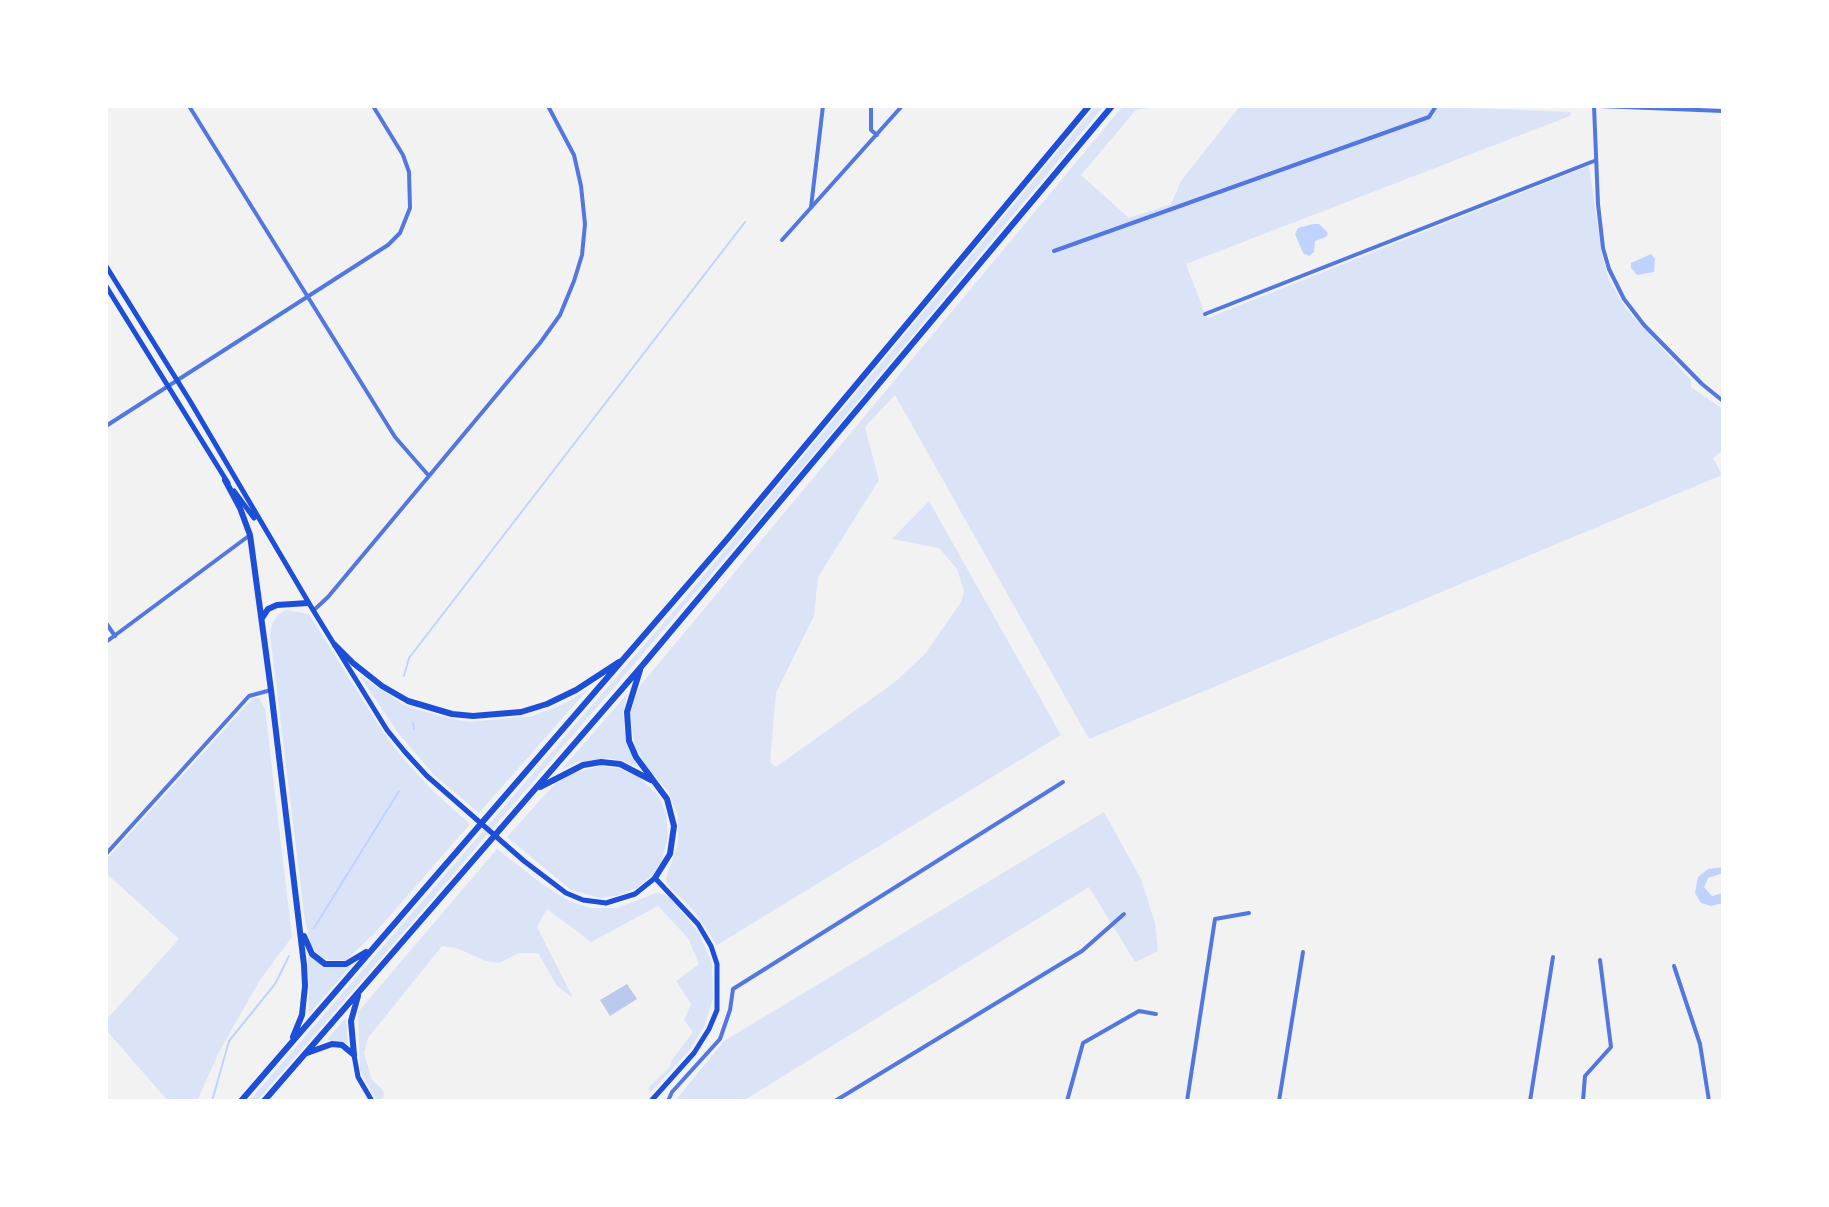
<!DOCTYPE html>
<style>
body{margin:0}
#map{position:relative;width:1829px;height:1207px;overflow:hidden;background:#f2f2f2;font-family:Quicksand,sans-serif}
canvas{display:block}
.frame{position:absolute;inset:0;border:108px solid #fff;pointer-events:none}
</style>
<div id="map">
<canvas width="1829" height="1207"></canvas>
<div class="frame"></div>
</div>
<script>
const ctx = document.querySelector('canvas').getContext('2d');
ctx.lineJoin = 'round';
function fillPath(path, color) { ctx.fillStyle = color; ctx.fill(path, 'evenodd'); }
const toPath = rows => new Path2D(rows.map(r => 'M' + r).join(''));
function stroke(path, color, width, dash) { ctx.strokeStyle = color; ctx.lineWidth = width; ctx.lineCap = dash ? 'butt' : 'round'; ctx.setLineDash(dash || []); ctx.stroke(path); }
const green = toPath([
 [1096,106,1104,106,788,485,408,927,257,1101,249,1101,684,599],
 [1123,106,1165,106,1136,110,1081,175,1129,218,1171,204,1181,181,1240,106,1420,106,1571,112,1570,116,1186,264,1205,314,1208,318,1589,166,1602,255,1609,280,1626,309,1691,380,1691,387,1723,409,1723,450,1713,458,1722,475,1089,739,895,395,865,427,879,480,818,577,814,616,776,693,770,762,776,767,895,682,925,654,961,602,964,591,957,569,939,548,892,539,929,501,1061,735,717,945,693,910,667,884,666,878,678,843,678,815,668,791,649,770,635,747,630,713,640,686],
 [286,610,309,614,381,729,402,757,433,791,470,824,374,934,346,960,330,960,319,956,311,945,305,921,270,634,272,624,278,615],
 [359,675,404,705,439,716,469,722,532,716,564,704,588,689,479,813,434,775,399,734],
 [627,694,623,714,626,743,639,768,623,761,609,758,577,762,561,770],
 [253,698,259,698,265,709,292,937,260,980,219,1052,197,1101,168,1101,106,1030,106,1020,179,939,108,875,106,877,106,860],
 [599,766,618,768,639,777,658,795,666,813,668,837,661,862,653,874,637,888,616,896,600,898,571,890,507,837,551,788,566,776],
 [1104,812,1141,879,1155,923,1158,951,1135,962,1089,887,743,1101,675,1101,724,1041],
 [497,849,545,886,569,901,590,908,617,908,656,893,663,894,670,898,699,933,712,963,713,999,704,1027,689,1051,650,1093,648,1088,670,1067,672,1060,693,1032,684,1020,691,1004,676,981,699,964,688,938,658,906,591,942,547,909,537,927,573,998,557,986,538,953,519,953,499,963,486,961,456,948,442,946,368,1038,364,1053,372,1080,383,1090,384,1096,381,1101,375,1098,360,1070,358,1012],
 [308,955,328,967,351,966,309,1014],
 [346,1018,348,1044,328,1040,328,1038]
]);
const water = toPath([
 [1313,224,1319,224,1328,233,1326,237,1315,241,1314,252,1309,256,1303,253,1295,234,1298,228],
 [1651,254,1655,259,1654,272,1637,275,1631,268,1631,263],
 [1723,867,1723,873,1708,878,1704,887,1712,896,1723,893,1723,903,1711,906,1701,903,1695,893,1698,877,1708,869]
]);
const stream = toPath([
 [404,676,409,658,745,222],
 [413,723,414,729],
 [314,928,399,791],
 [212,1101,229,1041,275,984,289,956]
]);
const building = toPath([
 [627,984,637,999,610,1016,600,1000]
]);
const minor = toPath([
 [189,106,395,437,429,476],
 [871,106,871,130,877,135],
 [1594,106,1598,204,1603,248,1609,269,1624,299,1644,325,1702,384,1723,401],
 [1599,106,1723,111],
 [811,207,823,106],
 [782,240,902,106],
 [1054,251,1429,117,1436,106],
 [1205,314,1594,161],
 [106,426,388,245,400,233,410,208,409,172,403,155,373,106],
 [314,610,328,597,540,343,560,315,574,281,582,255,585,224,581,186,574,155,548,106],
 [106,623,115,636],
 [106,642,250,535],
 [106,854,249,696,271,690],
 [1674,966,1700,1044,1709,1101],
 [668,1101,672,1092,720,1039,730,1010,733,989,1063,782],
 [835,1101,1082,951,1124,914],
 [1067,1101,1083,1043,1139,1011,1156,1014],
 [1187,1101,1215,919,1249,913],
 [1279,1101,1303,952],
 [1530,1101,1553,957],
 [1583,1101,1585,1076,1611,1047,1600,960]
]);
const secondary = toPath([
 [106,266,190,401,313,610,387,730,405,752,427,776,524,861,566,893,583,900,606,903,635,894,655,878,698,924,711,946,717,964,717,1010,709,1029,694,1053,651,1101],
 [106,286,228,483],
 [234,491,254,518],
 [354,1055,358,1077,372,1101]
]);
const trunk = toPath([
 [225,480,240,508,250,535,271,690,304,965,305,986,302,1015,293,1037],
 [262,618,268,609,277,605,308,603],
 [335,645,353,663,382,686,408,701,452,714,473,716,521,712,547,704,576,690,619,662],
 [640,670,627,712,629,741,636,757,667,799,674,826,670,854,655,878],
 [540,787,583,765,601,762,620,764,651,780],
 [304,936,312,954,325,964,346,964,366,952],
 [307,1053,332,1044,342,1045,354,1055],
 [354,1055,351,1021,358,996],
 [241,1101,729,537,1089,106],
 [264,1101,641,667,1112,106]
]);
fillPath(green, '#dbe4f7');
fillPath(water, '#bfd3fe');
stroke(stream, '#bfd3fe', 2);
fillPath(building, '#bdc9ec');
stroke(minor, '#5277de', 4);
stroke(secondary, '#1d4ed8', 5);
stroke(trunk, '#1d4ed8', 6);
</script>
